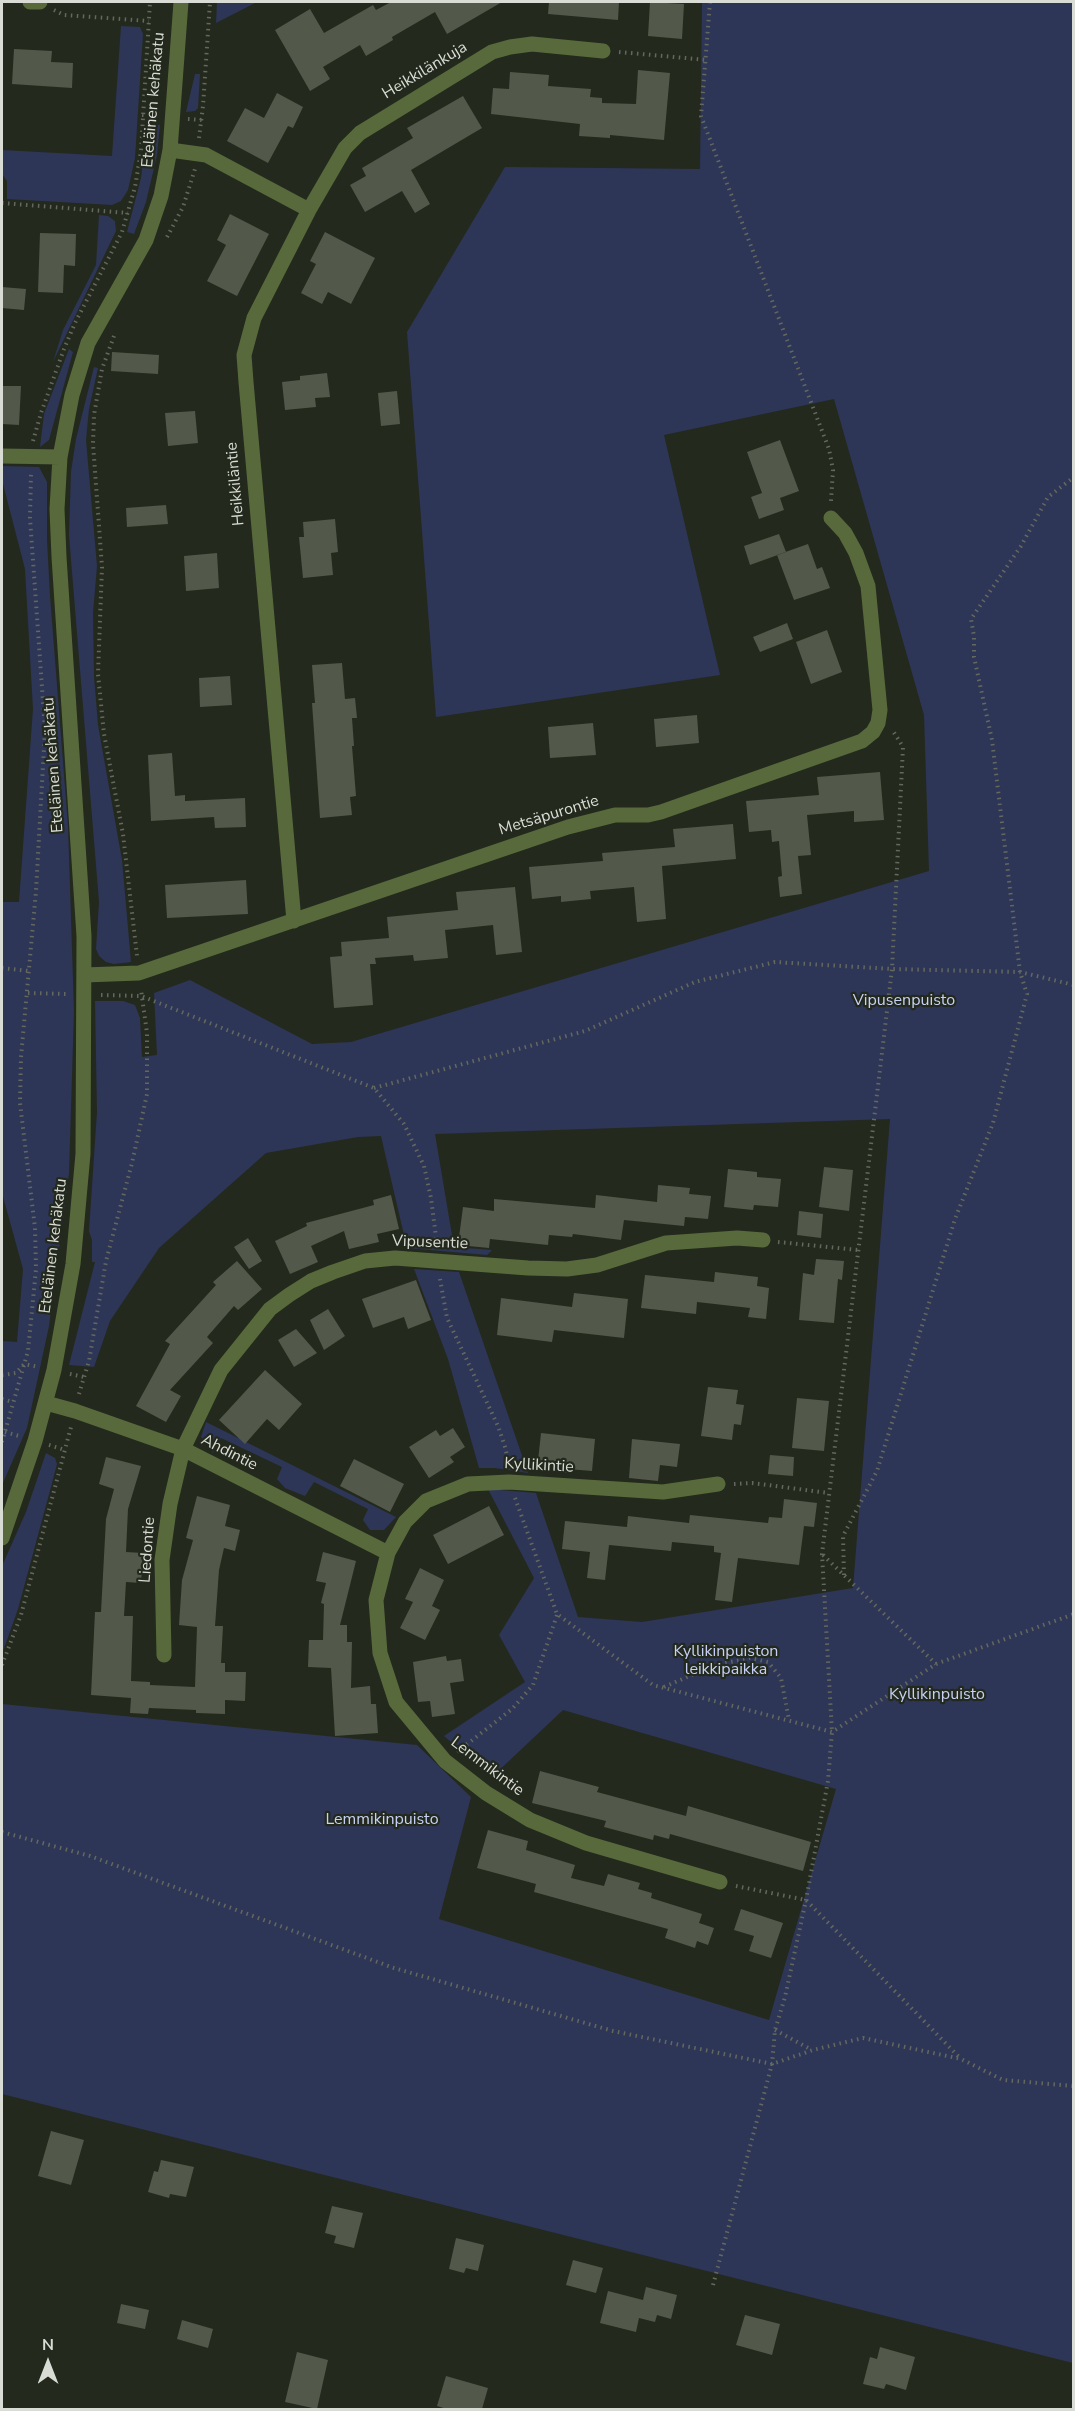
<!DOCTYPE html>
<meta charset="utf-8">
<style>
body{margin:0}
#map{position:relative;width:1075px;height:2411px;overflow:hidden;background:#24291d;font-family:"Nunito Sans",sans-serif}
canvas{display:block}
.frame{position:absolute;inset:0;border:3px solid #d8dcd4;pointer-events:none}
.north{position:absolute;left:18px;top:2333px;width:60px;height:60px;-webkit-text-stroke:4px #24291d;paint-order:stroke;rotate:0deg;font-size:16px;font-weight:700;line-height:24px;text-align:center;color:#d8dcd4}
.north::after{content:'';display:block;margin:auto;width:21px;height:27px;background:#d8dcd4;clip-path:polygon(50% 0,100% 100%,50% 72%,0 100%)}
</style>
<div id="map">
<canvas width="1075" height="2411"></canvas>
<div class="frame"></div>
<div class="north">N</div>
</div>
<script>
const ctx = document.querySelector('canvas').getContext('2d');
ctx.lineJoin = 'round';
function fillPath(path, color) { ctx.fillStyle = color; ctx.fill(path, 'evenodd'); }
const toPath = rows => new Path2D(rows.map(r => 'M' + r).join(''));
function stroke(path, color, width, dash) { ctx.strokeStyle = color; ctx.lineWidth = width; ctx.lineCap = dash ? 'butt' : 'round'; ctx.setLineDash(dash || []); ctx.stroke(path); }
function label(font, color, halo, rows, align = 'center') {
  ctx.font = font + ' "Nunito Sans",sans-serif'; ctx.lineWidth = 4.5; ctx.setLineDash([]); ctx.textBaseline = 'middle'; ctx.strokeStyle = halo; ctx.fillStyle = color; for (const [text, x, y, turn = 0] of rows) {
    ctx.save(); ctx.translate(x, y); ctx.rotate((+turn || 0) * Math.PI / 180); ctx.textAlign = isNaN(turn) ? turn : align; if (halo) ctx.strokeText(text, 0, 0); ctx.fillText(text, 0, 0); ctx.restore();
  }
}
const green = toPath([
 [217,2,257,2,216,23],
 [702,2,1073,2,1073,2363,2,2094,2,1704,417,1745,471,1797,439,1919,769,2020,836,1789,563,1710,492,1777,444,1736,525,1682,499,1635,534,1578,488,1489,536,1493,578,1617,642,1622,853,1588,890,1119,435,1134,454,1247,492,1250,487,1255,407,1248,381,1136,358,1137,266,1153,159,1248,110,1321,94,1367,69,1365,95,1262,92,1262,92,1240,89,1231,97,1112,95,1001,123,1001,135,1005,140,1018,142,1057,157,1055,154,993,190,980,312,1044,351,1042,929,871,924,715,834,399,664,435,720,675,436,717,407,332,505,167,700,169],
 [121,26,140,27,143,34,135,158,128,190,121,201,112,205,7,199,7,181,2,174,2,150,112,156],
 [195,74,200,74,198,108,195,111,186,112],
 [153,124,160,125,157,155,146,202,134,234,127,232,141,178,147,126],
 [99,215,108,216,115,221,116,231,53,362,63,330,96,265],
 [69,349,73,352,49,440,40,447,44,414],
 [94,367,98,368,89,409,86,440,97,566,93,613,94,676,98,725,122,860,131,962,114,964,106,962,99,956,96,949,99,902,69,535,71,472,76,439],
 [2,466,39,467,47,482,47,540,50,596,68,826,74,1011,69,1173,49,1326,27,1428,2,1485,2,1341,17,1342,23,1269,2,1193,2,902,19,902,33,709,25,569,2,480],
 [414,1269,459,1272,528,1473,495,1468,479,1468,448,1359],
 [206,1422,396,1517,384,1530,370,1530,363,1520,368,1509,314,1482,305,1496,285,1488,277,1479,282,1467,221,1438,213,1453,201,1437],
 [46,1453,55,1458,57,1464,51,1487,18,1609,2,1654,2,1566,26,1512]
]);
const building = toPath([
 [391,2,502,2,447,34,435,12,392,37,393,40,366,56,360,45,323,67,330,79,310,91,275,30,310,9,324,33,373,5,376,10],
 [549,2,619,2,618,20,548,14],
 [650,2,684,4,682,39,648,36],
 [14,49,52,51,51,62,73,63,72,88,12,84],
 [638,70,670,73,664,140,610,135,610,138,579,136,580,124,491,114,493,88,509,89,510,72,549,75,548,86,591,89,590,97,602,98,602,103,636,104],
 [277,93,303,107,293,128,288,126,268,163,227,141,245,108,264,118],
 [463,96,482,128,411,170,430,204,415,213,402,191,365,212,350,185,366,176,362,168,413,138,407,128],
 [230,214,269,234,237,296,207,281,226,245,217,240],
 [325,232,375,258,351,304,328,292,322,304,301,293,316,264,310,261],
 [40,233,76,234,75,266,64,265,63,293,38,292],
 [2,287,26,289,24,310,2,308],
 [112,352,159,355,158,374,111,371],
 [327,373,330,397,315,398,316,407,285,410,282,382,300,380,300,376],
 [2,386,21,386,19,425,2,424],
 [397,391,400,424,381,426,378,393],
 [195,411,198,443,168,446,165,413],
 [780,440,799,491,780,498,784,510,759,519,751,497,762,493,747,452],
 [166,505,168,524,127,527,126,508],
 [335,519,338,552,331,553,333,575,303,578,299,537,304,537,303,522],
 [779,534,786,552,750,565,744,546],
 [808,544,817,569,822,567,830,588,794,600,777,555],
 [217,553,219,588,186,591,184,556],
 [787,623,793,639,760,652,753,637],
 [827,630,842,672,811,684,796,642],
 [342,663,345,699,355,698,357,718,352,718,354,746,352,746,356,796,350,797,352,815,320,818,312,703,315,703,312,665],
 [230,676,232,705,200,707,199,678],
 [697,715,699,743,656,747,654,719],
 [593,723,596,755,550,758,548,727],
 [172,753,175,796,185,795,185,801,245,798,246,827,215,828,214,817,151,821,148,755],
 [880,772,884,820,854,822,854,811,807,815,811,855,798,856,802,894,780,897,778,877,782,876,779,841,772,842,771,830,749,832,746,801,819,795,817,777],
 [733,824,736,859,662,866,666,919,637,922,634,887,590,891,591,899,561,902,561,896,532,899,529,867,603,861,602,853,675,847,673,829],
 [246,880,248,914,167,918,165,885],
 [515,887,522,952,496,955,493,925,445,930,448,958,414,961,413,955,375,958,376,964,370,964,373,1005,334,1008,330,957,342,956,341,942,389,938,387,917,458,910,456,892],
 [824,1167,853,1170,849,1211,819,1207],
 [728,1169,757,1172,757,1177,781,1179,778,1207,754,1205,753,1210,724,1207],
 [658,1185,690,1188,689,1194,711,1196,708,1219,685,1217,684,1226,624,1220,621,1240,573,1234,572,1237,549,1235,548,1245,490,1239,489,1248,458,1245,463,1207,494,1211,494,1199,595,1208,596,1195,657,1202],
 [391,1195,399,1229,377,1234,379,1242,349,1249,344,1231,311,1246,318,1262,290,1274,275,1241,307,1226,306,1223,374,1205,373,1200],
 [799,1211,823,1214,821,1238,797,1235],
 [248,1238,262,1261,249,1269,234,1247],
 [816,1259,844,1261,842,1280,838,1279,834,1323,799,1320,803,1273,814,1275],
 [237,1261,262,1289,238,1310,234,1306,207,1337,213,1343,170,1390,181,1396,166,1422,136,1406,170,1344,165,1341,216,1285,213,1282],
 [715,1272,758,1277,757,1286,769,1288,766,1319,748,1317,750,1308,697,1302,696,1314,641,1308,645,1275,714,1282],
 [416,1280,431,1320,408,1329,404,1317,373,1328,362,1299],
 [574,1293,628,1299,624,1338,554,1330,552,1342,497,1335,501,1298,572,1307],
 [328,1309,345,1336,324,1350,310,1320],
 [296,1329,317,1353,294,1367,278,1340],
 [265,1370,302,1404,279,1430,267,1419,245,1444,219,1420],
 [708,1387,738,1390,736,1404,744,1405,741,1425,734,1424,732,1440,701,1436],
 [797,1398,829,1401,824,1451,792,1448],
 [453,1428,465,1447,450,1457,454,1462,429,1478,409,1447,436,1430,440,1436],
 [541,1433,595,1439,592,1471,568,1469,567,1473,537,1470],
 [632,1439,680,1444,677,1467,660,1465,658,1481,629,1478],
 [770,1455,794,1457,793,1476,768,1474],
 [106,1457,141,1466,128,1509,126,1552,143,1553,141,1583,126,1582,124,1616,133,1616,131,1681,150,1682,150,1685,195,1687,197,1627,179,1625,182,1580,193,1540,186,1538,197,1496,230,1505,225,1526,240,1530,235,1551,224,1548,219,1570,215,1626,223,1626,221,1663,225,1663,225,1672,246,1672,245,1701,225,1700,225,1714,196,1713,196,1710,149,1708,148,1714,130,1713,131,1698,91,1695,95,1612,101,1612,106,1519,114,1489,99,1484],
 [354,1459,404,1484,390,1512,340,1486],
 [784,1499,817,1503,814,1527,804,1526,799,1565,738,1558,732,1602,715,1600,721,1553,714,1552,714,1546,672,1542,671,1551,609,1545,605,1580,587,1578,590,1552,562,1549,565,1521,627,1527,628,1516,689,1523,690,1515,768,1523,769,1517,782,1518],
 [489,1506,504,1535,448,1564,433,1535],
 [323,1552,356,1561,340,1625,347,1625,347,1642,352,1642,351,1688,370,1686,371,1704,376,1704,378,1733,335,1736,331,1668,308,1667,309,1640,323,1640,324,1604,321,1603,326,1583,316,1581],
 [420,1568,444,1580,432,1606,440,1610,425,1640,400,1628,413,1602,405,1599],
 [446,1656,447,1661,461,1659,464,1681,450,1683,455,1714,432,1717,430,1701,418,1702,413,1662],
 [540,1771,599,1787,597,1792,686,1816,688,1806,811,1842,803,1871,670,1834,669,1839,654,1835,653,1840,604,1827,606,1821,532,1803],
 [488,1830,528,1841,526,1850,575,1865,571,1878,604,1886,608,1874,640,1883,638,1889,652,1893,651,1898,702,1914,699,1923,714,1928,708,1945,697,1941,695,1948,665,1938,668,1929,534,1892,536,1884,477,1868],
 [741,1909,783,1923,771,1958,749,1951,754,1936,734,1930],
 [51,2131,84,2140,71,2185,38,2176],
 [161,2160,194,2167,186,2197,170,2194,169,2198,148,2192,154,2171,158,2172],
 [332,2206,363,2213,354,2248,334,2243,336,2236,325,2233],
 [456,2238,484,2245,478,2271,466,2268,464,2273,449,2269],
 [573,2260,603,2268,596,2293,566,2285],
 [646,2287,677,2295,671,2319,657,2315,655,2322,639,2318,636,2332,600,2323,608,2291,643,2300],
 [121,2304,149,2310,145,2329,117,2323],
 [745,2315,780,2324,772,2355,736,2345],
 [182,2320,213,2329,208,2348,177,2339],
 [880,2347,915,2357,906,2390,886,2384,884,2389,863,2384,870,2357,877,2359],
 [297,2352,328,2360,317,2409,285,2402],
 [446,2376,488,2388,482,2409,447,2409,437,2406]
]);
const path = toPath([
 [710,2,701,116,829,449,833,470,831,501],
 [54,10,64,15,149,21],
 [619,52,707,60],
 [142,115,157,116],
 [188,119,202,120],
 [199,138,203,106,210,2],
 [2,203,128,213],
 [167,237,183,207,195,169],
 [114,336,102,369,94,415,93,444,102,567,98,674,104,734,123,834,137,956],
 [33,441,41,413,64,349,75,323,122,232,135,187,141,151,150,2],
 [2,968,29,971],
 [28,993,67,994],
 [101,995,141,996,374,1088,404,1124,424,1166,431,1198,437,1245],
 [374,1088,585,1031,695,982,775,962,892,969,1020,972,1074,985],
 [778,1242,858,1250],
 [440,1279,447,1318,498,1426,506,1450,508,1465],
 [70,1374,84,1377],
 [2,1375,16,1373,24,1364,39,1367],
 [79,1394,89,1361,106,1261,132,1163,147,1094,147,1033,141,990],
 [2,1399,13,1402],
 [5,1432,19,1436],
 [2,1442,28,1351,36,1269,35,1228,20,1103,21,1057,36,891,45,730,30,518,31,473],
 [49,1445,65,1450],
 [734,1484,752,1483,829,1493],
 [515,1498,557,1614,653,1685,832,1732,936,1664,1074,1614],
 [823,1555,936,1664],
 [844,1575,843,1536,877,1471,955,1219,993,1123,1027,994,1020,972,992,740,974,657,974,636,971,619,1021,546,1048,497,1074,477],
 [2,1665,21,1615,71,1427],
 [664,1687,715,1665,750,1658,768,1662,781,1678,789,1720],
 [457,1752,512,1709,533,1685,557,1615],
 [2,1832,90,1856,394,1968,613,2031,772,2064,813,2050,863,2038,961,2059,1003,2080,1074,2086],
 [736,1886,806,1900,960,2058],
 [775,2030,812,2050],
 [713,2285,772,2064,775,2030,785,1997,806,1900,828,1781,832,1732,822,1554,892,969,903,747,893,731]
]);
const minor = toPath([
 [30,2,40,2],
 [170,150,206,155,309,210],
 [2,456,60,457],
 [294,921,246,382,244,355,254,318,309,210,345,148,360,133,492,52,510,47,532,44,603,51],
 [84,975,139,973,568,827,615,815,648,815,661,812,862,741,873,732,878,723,880,710,868,586,856,553,845,533,831,518],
 [46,1403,75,1411,183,1449,388,1553],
 [718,1484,663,1492,509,1482,468,1484,426,1501,405,1522,388,1553,376,1600,380,1653,396,1702,445,1761,486,1793,530,1820,586,1843,720,1882],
 [2,1538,35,1441,54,1370,73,1264,83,1154,84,936,59,557,57,509,60,457,72,395,88,343,146,240,161,196,170,150,181,2],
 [164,1655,162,1560,170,1504,183,1449,221,1370,270,1309,289,1295,311,1281,333,1272,365,1261,395,1258,528,1268,567,1269,597,1265,666,1243,737,1238,763,1240]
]);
const streetNames = [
 ["Heikkilänkuja",425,71,-31],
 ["Eteläinen kehäkatu",154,100,-85],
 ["Heikkiläntie",236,484,-95],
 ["Eteläinen kehäkatu",54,765,-94],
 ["Metsäpurontie",549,816,-17],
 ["Vipusentie",430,1243,2],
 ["Eteläinen kehäkatu",54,1246,-83],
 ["Ahdintie",229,1453,27],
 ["Kyllikintie",539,1466,3],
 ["Liedontie",148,1550,-86],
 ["Lemmikintie",487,1767,37]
];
const parkNames = [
 ["Vipusenpuisto",904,1001],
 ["Kyllikinpuiston",726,1652],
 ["leikkipaikka",726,1670],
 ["Kyllikinpuisto",937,1695],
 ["Lemmikinpuisto",382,1820]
];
fillPath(green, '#2d3657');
fillPath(building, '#52584a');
stroke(path, '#64685e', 4, [1.5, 4.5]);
stroke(minor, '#586a3c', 15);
label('16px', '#d8dcd4', '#24291d', streetNames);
label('16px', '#c6d1f5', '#24291d', parkNames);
</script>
